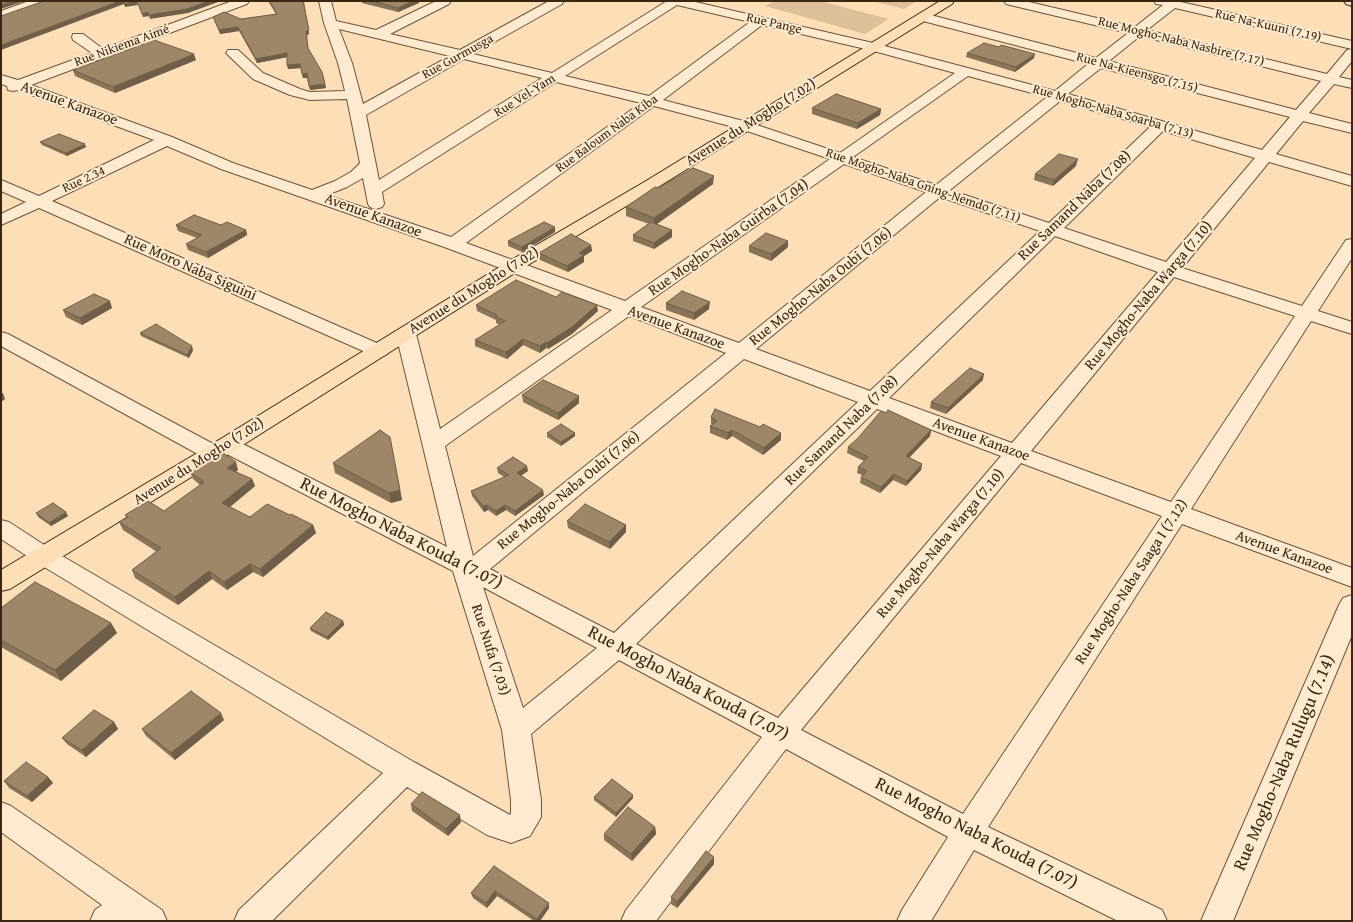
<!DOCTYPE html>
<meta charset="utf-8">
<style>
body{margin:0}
#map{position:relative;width:1353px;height:922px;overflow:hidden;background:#fcdfb6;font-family:"Gentium Book Plus",serif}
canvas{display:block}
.frame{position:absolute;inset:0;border:2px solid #392714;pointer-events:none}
</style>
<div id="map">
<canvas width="1353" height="922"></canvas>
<div class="frame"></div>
</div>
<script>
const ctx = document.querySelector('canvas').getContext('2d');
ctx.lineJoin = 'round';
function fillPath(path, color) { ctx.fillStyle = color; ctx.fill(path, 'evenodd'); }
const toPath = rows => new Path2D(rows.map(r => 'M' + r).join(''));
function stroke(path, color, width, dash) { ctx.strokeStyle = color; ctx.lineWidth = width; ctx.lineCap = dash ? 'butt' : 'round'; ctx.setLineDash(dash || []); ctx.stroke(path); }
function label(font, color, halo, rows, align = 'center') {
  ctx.font = font + ' "Gentium Book Plus",serif'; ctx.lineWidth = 4; ctx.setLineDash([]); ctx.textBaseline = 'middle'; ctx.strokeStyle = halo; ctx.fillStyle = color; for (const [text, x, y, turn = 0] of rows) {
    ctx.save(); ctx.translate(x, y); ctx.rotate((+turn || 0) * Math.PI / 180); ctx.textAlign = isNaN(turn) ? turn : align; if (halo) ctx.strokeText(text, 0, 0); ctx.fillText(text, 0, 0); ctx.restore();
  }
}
const green = toPath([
 [775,1,820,1,889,19,865,34,765,6],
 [873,1,917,1,904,9]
]);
const minor = toPath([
 [29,1,47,1,45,4,1,19,1,11,29,1],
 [232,1,249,1,247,4,31,85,172,137,233,163,312,190,335,181,351,172,360,163,347,99,310,100,290,95,253,79,226,53,228,50,238,50,263,73,300,89,310,92,345,91,338,63,324,23,319,1,331,1,336,21,376,30,436,1,451,1,449,4,390,34,460,50,549,1,564,1,562,4,473,54,552,73,667,1,691,1,873,43,1055,91,1088,64,919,20,917,17,919,14,923,13,1096,58,1128,33,1006,4,1004,1,1025,1,1135,27,1163,5,1156,4,1154,1,1182,1,1181,2,1352,41,1352,49,1175,8,1147,30,1327,74,1347,50,1352,49,1352,61,1339,77,1352,80,1352,88,1334,84,1309,113,1352,124,1352,133,1303,121,1276,154,1352,176,1352,186,1269,162,1182,268,1302,306,1346,240,1352,239,1352,258,1318,311,1352,322,1352,334,1311,321,1191,509,1352,568,1352,587,1182,524,988,827,1162,910,1167,921,1118,921,974,850,931,921,897,921,902,910,948,837,786,749,656,921,621,921,626,910,762,737,619,660,531,734,541,800,541,817,530,836,511,843,487,835,407,787,272,921,234,921,239,910,383,773,36,562,1,539,1,520,9,522,52,550,414,762,510,815,511,813,511,800,502,730,453,571,223,452,221,458,213,460,205,458,1,346,1,332,8,334,217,446,219,440,227,438,235,440,447,547,396,334,399,330,406,328,413,330,416,334,440,429,612,310,447,248,221,169,167,146,52,201,386,347,389,351,386,355,379,357,372,355,39,208,1,225,1,214,26,202,1,191,1,180,39,196,154,140,18,90,13,91,8,90,7,86,1,84,1,75,18,80,92,53,73,40,72,37,73,34,83,34,103,49,232,1],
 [677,5,750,22,649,96,565,76,677,5],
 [762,25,870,50,955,73,840,153,751,123,663,100,762,25],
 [339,29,450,56,363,104,352,63,339,29],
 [1140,36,1321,81,1296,110,1109,61,1140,36],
 [464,59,542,78,379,180,366,115,464,59],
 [1101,68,1290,117,1262,150,1068,94,1101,68],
 [968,76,1047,97,936,185,853,157,968,76],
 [556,82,641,103,451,237,327,195,347,187,363,178,368,204,370,207,376,209,382,207,384,204,382,192,556,82],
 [1060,101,1150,127,1049,223,950,190,1060,101],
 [654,106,741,129,830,159,625,301,466,243,654,106],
 [1163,131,1255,158,1166,262,1064,228,1163,131],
 [844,164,926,192,739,343,641,307,844,164],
 [940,197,1040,231,870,391,756,349,940,197],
 [1055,236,1158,272,1012,443,889,398,1055,236],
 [1174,277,1295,316,1171,502,1031,451,1174,277],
 [629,316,726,353,473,556,445,446,629,316],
 [744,359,858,402,614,633,490,569,744,359],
 [877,409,1001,456,778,718,636,644,877,409],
 [1021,463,1162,516,963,814,801,730,1021,463],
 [483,587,597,648,523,708,483,587],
 [1352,595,1352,635,1233,921,1201,921,1339,605,1343,598,1352,595],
 [1,802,11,806,162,910,167,921,90,921,95,910,102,905,1,832,1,802]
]);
const major = toPath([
 [940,1,954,1,952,4,658,187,518,271,235,450,10,589,1,591,1,570,219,440,506,263,646,181,940,1]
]);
const highway = toPath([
 [1344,1,1352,1,1352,6,1346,4,1344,1]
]);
const wall = toPath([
 [268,1,304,1,309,34,307,35,308,49,322,72,326,88,310,90,307,78,303,78,301,68,288,69,287,57,257,63,239,31,220,34,213,17,241,19,276,14],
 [362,1,419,1,419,3,398,12,362,3],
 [967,53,1034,58,1015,72,966,57],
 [196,60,115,93,75,76,73,70],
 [812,108,881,109,880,115,857,129,812,114],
 [40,142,86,147,67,156,42,145],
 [1076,166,1053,186,1034,180,1035,174],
 [713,184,657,224,672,230,672,237,654,249,633,241,633,235,649,224,626,216,626,207,658,188],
 [176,225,221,225,246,230,247,235,208,258,188,250,186,244,197,238,178,231],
 [555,227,555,232,522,252,508,246,508,241],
 [788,241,788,247,771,261,749,252,749,246],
 [591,245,592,251,584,256,584,262,568,272,540,260,539,253],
 [556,297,598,311,572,334,548,349,546,348,540,353,523,345,507,359,475,346,475,340,500,325,496,323,496,320,477,311,476,305],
 [666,303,709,309,694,320,666,310],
 [112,308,82,325,66,317,63,310],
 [140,333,193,350,189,358,141,336],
 [983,380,946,414,930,408,931,402],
 [522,395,579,396,579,403,558,420,523,402],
 [711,417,781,440,763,455,732,436,727,440,710,433,710,426,712,425,711,424],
 [931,430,930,436,909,458,922,464,921,470,906,486,893,480,880,493,860,483,861,477,862,475,857,473,858,467,864,461,847,453,848,447],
 [547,433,575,433,575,436,561,446,547,437],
 [390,437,402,500,391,503,335,473,333,463],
 [497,468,528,471,521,475,544,495,515,516,506,510,496,516,488,510,484,512,472,496,471,491,504,477,498,473],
 [238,470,236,472,252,479,255,486,230,507,250,517,290,515,313,525,316,533,263,577,253,572,227,590,212,579,178,605,135,578,132,570,157,552,123,530,119,522,126,517,125,515,164,511,200,485,193,479,190,472],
 [36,513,68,516,51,526,38,517],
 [567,521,626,532,610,549,568,528],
 [1,608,111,623,117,633,61,681,1,647],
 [343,621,344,625,328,640,311,631,310,628],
 [224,720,175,760,146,736,142,729],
 [114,722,118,729,86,757,67,744,62,738],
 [48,777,53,783,32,802,9,788,4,781],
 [633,795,633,798,616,817,594,800,594,797],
 [411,804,461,822,448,836,412,811],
 [655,827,656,834,632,861,604,840,604,834],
 [714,857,714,864,677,908,671,904,671,897],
 [494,866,549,908,540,921,534,921,497,896,487,908,473,898,471,893]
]);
const shadedWall = toPath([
 [12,1,25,1,1,9,1,5],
 [120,1,137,1,138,5,125,7,124,4,1,50,1,45],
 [209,1,221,1,188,13,150,19,149,15],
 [303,1,309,34,307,35,309,53],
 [413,1,419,1,419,3,398,12,398,8],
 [148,12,150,16,143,17,142,14],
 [238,27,239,31,220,34,219,30],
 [287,53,288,57,257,63,256,59],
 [194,54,196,60,115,93,113,87],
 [1035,54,1034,58,1015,72,1016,67],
 [300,64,301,68,288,69,287,65],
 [307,73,308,78,303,78,302,74],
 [325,84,326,88,310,90,309,86],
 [881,109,880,115,857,129,858,123],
 [85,144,86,147,67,156,66,153],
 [1078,159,1076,166,1053,186,1054,180],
 [714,176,713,184,654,226,654,218],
 [555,227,555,232,522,252,522,247],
 [246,230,247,235,208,258,206,252],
 [672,230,672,237,654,249,654,243],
 [788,241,788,247,771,261,771,254],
 [591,245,592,251,584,256,584,262,568,272,567,266,579,253],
 [110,301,112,308,82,325,80,318],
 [710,302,709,309,694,320,694,313],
 [597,305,598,311,572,334,548,349,547,343],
 [523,339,523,345,507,359,506,352],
 [546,342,546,348,540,353,540,346],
 [192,346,193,350,189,358,187,355],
 [984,374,983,380,946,414,948,408],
 [3,393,5,399,1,402,1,394],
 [579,396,579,403,558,420,558,413],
 [732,430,732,436,727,440,728,433],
 [931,430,930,436,905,462,906,456],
 [575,433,575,436,561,446,561,442],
 [781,433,781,440,763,455,764,448],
 [390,437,402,500,391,503,389,493],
 [236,462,238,470,230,475,227,468],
 [922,464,921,470,906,486,907,481],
 [527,466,528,471,518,478,517,473],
 [894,474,893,480,880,493,881,487],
 [252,479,255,486,225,511,222,503],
 [543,490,544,495,515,516,515,511],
 [487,505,488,510,484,512,483,506],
 [505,505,506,510,496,516,496,511],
 [66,512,68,516,51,526,49,523],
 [313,525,316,533,263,577,260,569],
 [626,525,626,532,610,549,609,542],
 [250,564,253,572,227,590,224,582],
 [209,571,212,579,178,605,175,597],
 [343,621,344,625,328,640,327,637],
 [111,623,117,633,61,681,55,670],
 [221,713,224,720,175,760,171,753],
 [114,722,118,729,86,757,82,750],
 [48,777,53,783,32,802,27,796],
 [633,795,633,798,616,817,616,813],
 [460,815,461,822,448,836,446,829],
 [655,827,656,834,632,861,631,854],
 [714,857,714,864,677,908,677,902],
 [495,891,497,896,487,908,486,903],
 [549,903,549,908,540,921,537,921,537,919]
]);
const building = toPath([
 [1,1,12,1,1,5,1,1],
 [44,1,120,1,1,45,1,16,44,1],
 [124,1,209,1,187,9,149,15,148,12,142,14,137,1,124,4,124,1],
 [269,1,303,1,309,30,306,31,308,48,322,72,325,84,309,86,307,73,302,74,300,64,287,65,287,53,256,59,238,27,219,30,213,17,224,12,241,19,277,14,269,1],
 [372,1,413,1,398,8,372,1],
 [154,40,194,54,113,87,73,70,154,40],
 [984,43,999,47,1001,45,1035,54,1016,67,967,53,984,43],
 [836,94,881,109,858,123,812,108,836,94],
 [59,134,85,144,66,153,40,142,59,134],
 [1059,154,1078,159,1054,180,1035,174,1059,154],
 [693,168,714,176,654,218,626,207,655,187,658,188,693,168],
 [194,215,221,225,227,222,246,230,206,252,186,244,202,235,176,225,194,215],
 [544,222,555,227,522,247,508,241,544,222],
 [651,222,672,230,654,243,633,235,651,222],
 [766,233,788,241,771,254,749,246,766,233],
 [571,234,591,245,579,253,584,255,567,266,539,253,571,234],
 [516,280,556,297,562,292,597,305,572,327,547,343,546,342,540,346,523,339,506,352,475,340,505,321,495,316,497,315,476,305,516,280],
 [682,291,710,302,694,313,666,303,682,291],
 [94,294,110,301,80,318,63,310,94,294],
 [156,324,192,346,187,355,140,333,156,324],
 [970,368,984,374,948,408,931,402,970,368],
 [543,380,579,396,558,413,522,395,543,380],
 [715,409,760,427,763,424,781,433,764,448,732,430,728,433,710,426,717,421,711,417,715,409],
 [888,410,931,430,906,456,922,464,907,481,894,474,881,487,861,477,867,471,858,467,868,457,848,447,858,438,881,411,886,413,888,410],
 [561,424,575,433,561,442,547,433,561,424],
 [380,430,390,437,400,490,389,493,333,463,380,430],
 [223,453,236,462,227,468,252,479,222,503,250,517,267,504,290,515,291,514,313,525,260,569,250,564,224,582,209,571,175,597,132,570,161,548,119,522,128,517,125,515,148,501,164,511,204,482,190,472,223,453],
 [513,457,527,466,517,473,543,490,515,511,505,505,496,511,487,505,483,506,471,491,509,475,497,468,513,457],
 [53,503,66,512,49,523,36,513,53,503],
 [585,504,626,525,609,542,567,521,585,504],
 [35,582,111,623,55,670,1,640,1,608,35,582],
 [326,612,343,621,327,637,310,628,326,612],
 [191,691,221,713,171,753,142,729,191,691],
 [94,710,114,722,82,750,62,738,94,710],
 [26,762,48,777,27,796,4,781,26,762],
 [612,779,633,795,616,813,594,797,612,779],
 [422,792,460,815,446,829,411,804,422,792],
 [628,807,655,827,631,854,604,834,628,807],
 [706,851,714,857,677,902,671,897,706,851],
 [494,866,549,903,537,919,495,891,486,903,471,893,494,866]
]);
const farStreetnames = [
 ["Rue Pange",774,24,13],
 ["Rue Na-Kuuni (7.19)",1268,26,13],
 ["Rue Mogho-Naba Nasbire (7.17)",1181,42,14],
 ["Rue Nikiema Aimé",122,46,-20],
 ["Rue Gurmusga",458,57,-29],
 ["Rue Na-Kieensgo (7.15)",1137,73,15],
 ["Rue Vel-Yam",525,96,-32],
 ["Rue Mogho-Naba Soarba (7.13)",1113,112,16],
 ["Rue Baloum Naba Kiba",607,134,-36],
 ["Rue 2.34",84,180,-25],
 ["Rue Mogho-Naba Gning-Nemdo (7.11)",923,186,19]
];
const streetNames = [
 ["Avenue Kanazoe",69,104,20],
 ["Avenue du Mogho (7.02)",751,123,-32],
 ["Rue Samand Naba (7.08)",1075,206,-44],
 ["Avenue Kanazoe",373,216,20],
 ["Rue Mogho-Naba Guirba (7.04)",729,238,-35],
 ["Rue Moro Naba Siguini",190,268,24],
 ["Rue Mogho-Naba Oubi (7.06)",821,287,-39],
 ["Avenue du Mogho (7.02)",474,291,-32],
 ["Rue Mogho-Naba Warga (7.10)",1149,296,-50],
 ["Avenue Kanazoe",676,328,20],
 ["Rue Samand Naba (7.08)",842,431,-44],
 ["Avenue Kanazoe",981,440,20],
 ["Avenue du Mogho (7.02)",199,462,-32],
 ["Rue Mogho-Naba Oubi (7.06)",569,491,-39],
 ["Rue Mogho-Naba Warga (7.10)",941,544,-50],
 ["Avenue Kanazoe",1284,553,20],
 ["Rue Mogho-Naba Saaga I (7.12)",1132,582,-57],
 ["Rue Nufa (7.03)",490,650,72]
];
const nearStreetnames = [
 ["Rue Mogho Naba Kouda (7.07)",401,534,27],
 ["Rue Mogho Naba Kouda (7.07)",688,684,28],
 ["Rue Mogho-Naba Rulugu (7.14)",1285,763,-67],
 ["Rue Mogho Naba Kouda (7.07)",976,834,27]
];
fillPath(green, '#dbc09a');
stroke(minor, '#6a553c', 2);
stroke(major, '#392714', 2);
stroke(highway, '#392714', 2);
fillPath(minor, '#fdead0');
fillPath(major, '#fcdfb6');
fillPath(highway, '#fcdfb6');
fillPath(wall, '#887459');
fillPath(shadedWall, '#6f5e49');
fillPath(building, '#9e8768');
stroke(building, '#6f5e49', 1);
label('13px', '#392714', '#fdead0', farStreetnames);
label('15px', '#392714', '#fdead0', streetNames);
label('18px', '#392714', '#fdead0', nearStreetnames);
</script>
